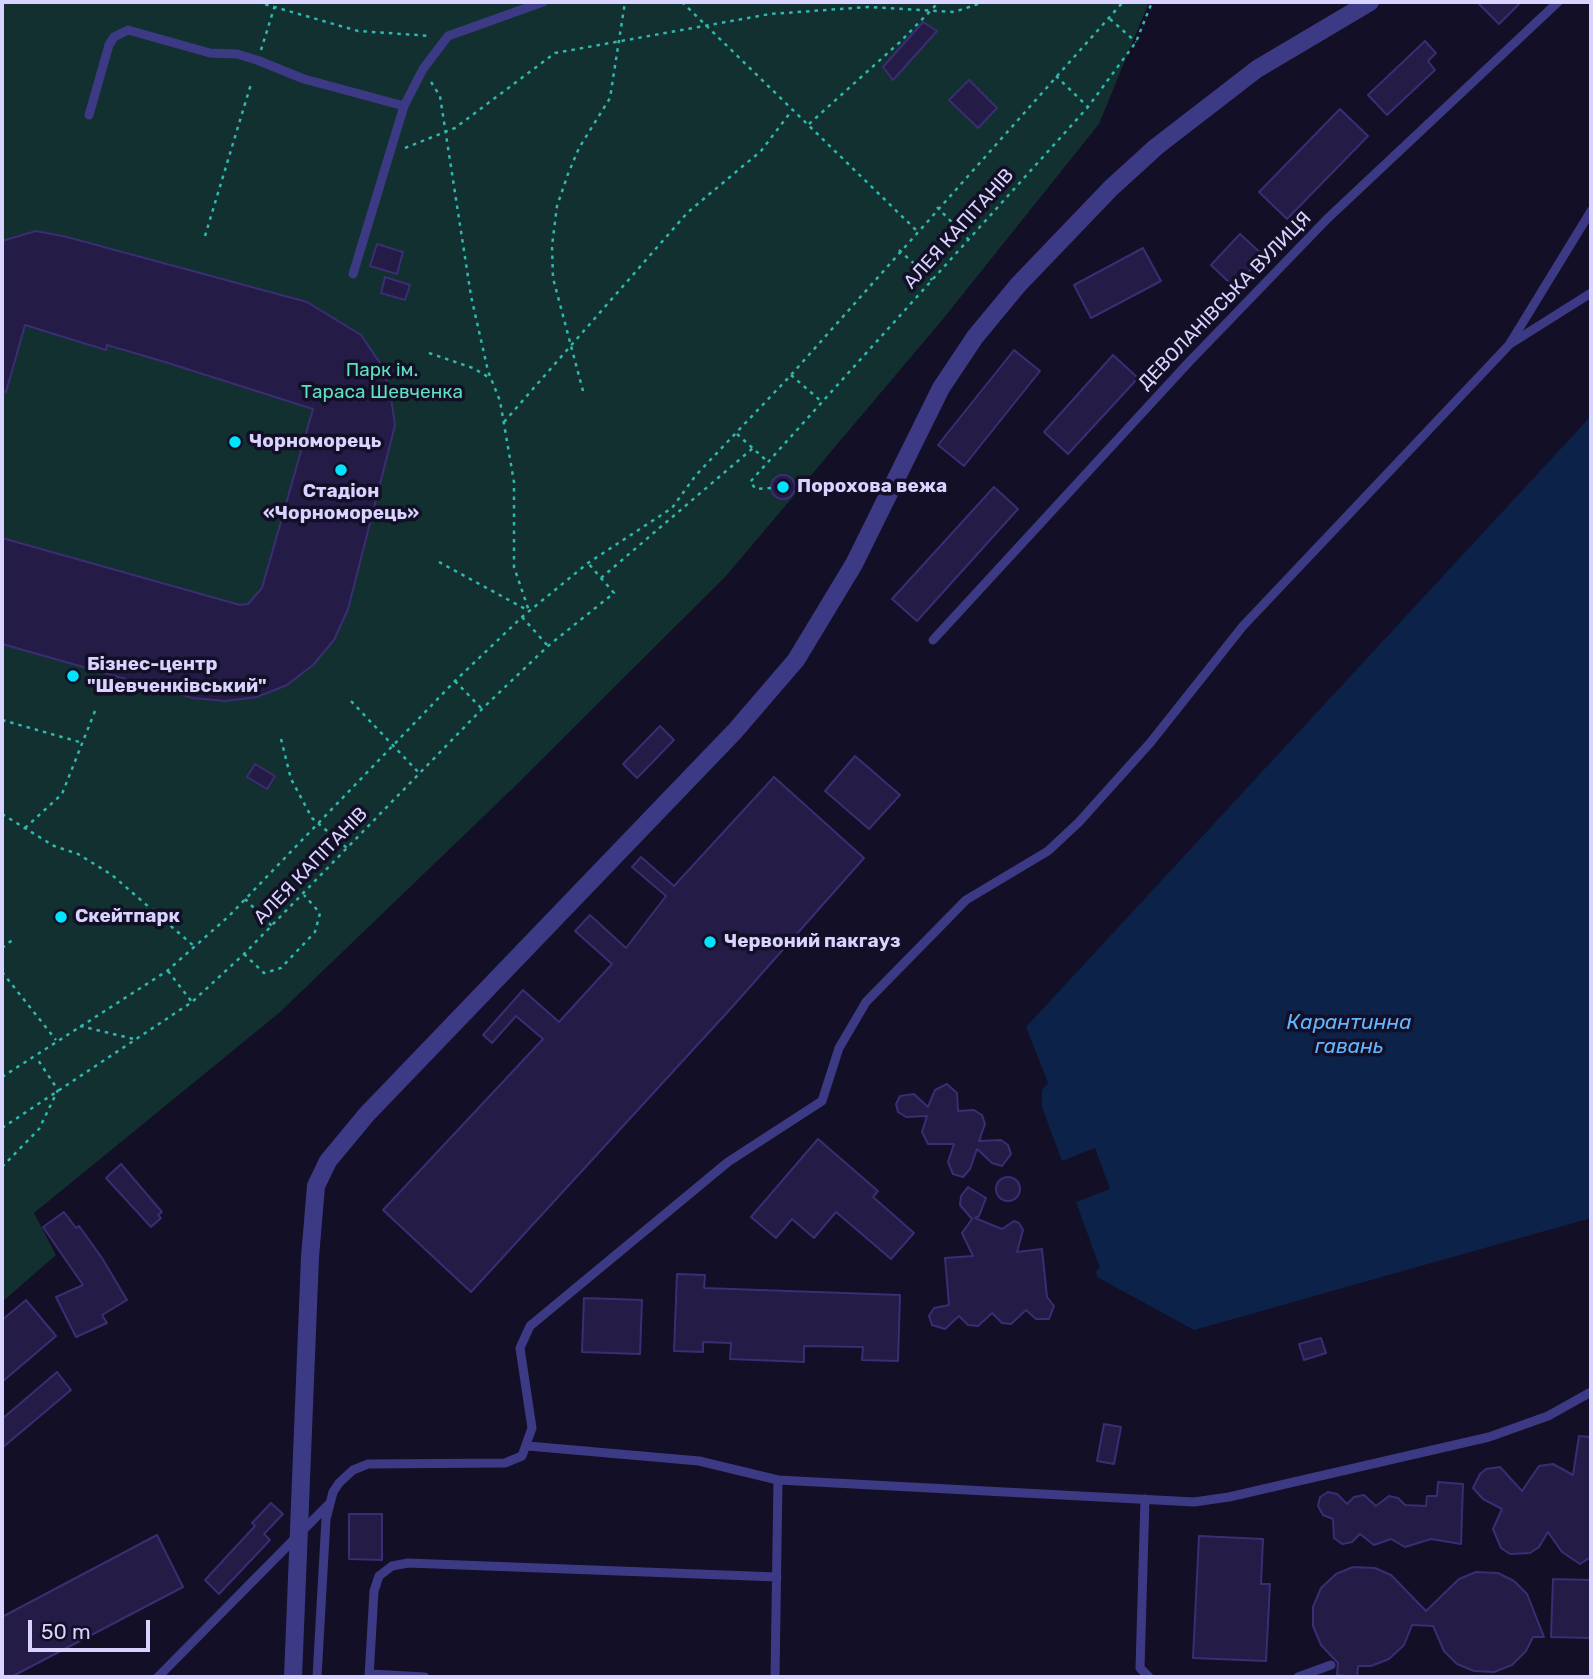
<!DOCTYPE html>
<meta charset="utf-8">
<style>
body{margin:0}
#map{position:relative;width:1593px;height:1679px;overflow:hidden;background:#130f26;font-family:Rubik,sans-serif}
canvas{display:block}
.frame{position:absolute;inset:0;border:4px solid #d9d4ff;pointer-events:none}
.scale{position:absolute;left:28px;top:1620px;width:122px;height:32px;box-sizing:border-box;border:4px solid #d9d4ff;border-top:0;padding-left:9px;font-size:21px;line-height:24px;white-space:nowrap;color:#d9d4ff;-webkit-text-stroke:5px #130f26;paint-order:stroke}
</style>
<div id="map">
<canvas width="1593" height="1679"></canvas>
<div class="frame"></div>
<div class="scale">50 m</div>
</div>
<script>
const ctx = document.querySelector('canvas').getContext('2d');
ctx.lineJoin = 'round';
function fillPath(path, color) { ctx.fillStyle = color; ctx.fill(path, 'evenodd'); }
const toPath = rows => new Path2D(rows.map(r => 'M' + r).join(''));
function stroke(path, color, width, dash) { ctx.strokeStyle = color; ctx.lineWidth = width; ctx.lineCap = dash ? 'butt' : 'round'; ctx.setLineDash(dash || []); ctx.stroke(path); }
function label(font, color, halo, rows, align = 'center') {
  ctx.font = font + ' Rubik,sans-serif'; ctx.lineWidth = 7; ctx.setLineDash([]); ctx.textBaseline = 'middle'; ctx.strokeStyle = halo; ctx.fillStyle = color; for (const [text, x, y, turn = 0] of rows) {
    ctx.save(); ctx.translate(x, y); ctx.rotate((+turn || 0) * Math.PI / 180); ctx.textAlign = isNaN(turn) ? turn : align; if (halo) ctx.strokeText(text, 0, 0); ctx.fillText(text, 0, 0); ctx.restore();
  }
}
const green = toPath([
 [2,2,1149,2,1099,124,943,319,726,576,511,790,279,1013,34,1213,56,1255,2,1302]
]);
const water = toPath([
 [1591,416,1591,1218,1194,1330,1097,1277,1096,1271,1100,1268,1076,1202,1110,1189,1095,1148,1062,1161,1042,1107,1042,1090,1048,1083,1026,1027]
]);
const building = toPath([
 [1477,2,1521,2,1499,24,1477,2],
 [923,22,937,31,893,80,883,67,923,22],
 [1425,41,1436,53,1428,61,1435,70,1387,115,1368,95,1425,41],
 [969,80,997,108,978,128,949,100,969,80],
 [1340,109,1368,136,1287,219,1259,192,1340,109],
 [36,231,67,237,307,302,361,335,380,363,390,391,395,425,348,609,334,640,313,665,287,685,257,697,225,701,193,698,2,644,2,538,240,605,248,604,262,588,313,409,165,362,107,345,106,350,25,325,6,392,2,391,2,241,36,231],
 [1240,234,1264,256,1234,287,1211,265,1240,234],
 [377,244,403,252,397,274,370,266,377,244],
 [1143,248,1161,281,1091,318,1074,285,1143,248],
 [385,277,410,285,405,300,381,293,385,277],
 [1014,350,1040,371,964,466,938,445,1014,350],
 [1113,355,1138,378,1068,454,1044,432,1113,355],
 '771 487a12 12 0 1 1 24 0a12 12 0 1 1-24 0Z',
 [994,487,1018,509,917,621,892,599,994,487],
 [660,726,674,740,637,778,623,764,660,726],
 [855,756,900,795,869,829,825,791,855,756],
 [255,764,275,776,267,789,247,777,255,764],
 [774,777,864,858,733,1006,471,1292,383,1210,543,1039,516,1016,492,1043,483,1035,523,990,559,1022,612,964,575,931,590,915,626,948,666,896,632,867,641,857,674,886,774,777],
 [947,1084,957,1093,958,1111,974,1110,982,1115,985,1124,979,1141,1001,1140,1008,1145,1011,1154,1002,1166,992,1163,977,1149,970,1169,963,1177,953,1174,948,1162,954,1144,928,1144,922,1132,927,1116,906,1117,898,1112,896,1104,900,1096,914,1094,928,1107,935,1090,947,1084],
 [818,1139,878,1191,873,1197,914,1233,891,1259,836,1212,814,1238,792,1219,776,1238,751,1217,818,1139],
 [121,1164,162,1212,158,1215,161,1218,151,1227,106,1178,121,1164],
 '996 1189a12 12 0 1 1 24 0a12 12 0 1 1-24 0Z',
 [968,1187,986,1198,979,1216,975,1218,1002,1229,1014,1221,1019,1223,1023,1230,1017,1252,1042,1249,1047,1297,1054,1306,1049,1319,1036,1319,1026,1310,1011,1324,1002,1323,992,1313,978,1326,968,1325,959,1316,945,1329,932,1325,929,1316,934,1308,949,1305,945,1258,973,1256,962,1233,972,1219,960,1205,961,1196,968,1187],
 [64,1212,76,1228,79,1226,102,1258,127,1300,102,1315,107,1323,76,1337,56,1297,83,1285,43,1227,64,1212],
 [677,1274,705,1275,704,1288,900,1295,898,1361,862,1360,863,1347,804,1346,804,1362,730,1359,731,1343,703,1342,703,1352,674,1351,677,1274],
 [584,1298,642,1300,640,1354,582,1352,584,1298],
 [26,1300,56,1336,2,1382,2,1320,26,1300],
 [1321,1338,1326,1353,1304,1360,1299,1344,1321,1338],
 [57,1372,71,1390,2,1448,2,1419,57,1372],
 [1104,1424,1121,1427,1114,1464,1097,1461,1104,1424],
 [1579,1436,1591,1437,1591,1557,1580,1564,1562,1552,1548,1532,1539,1547,1530,1553,1510,1554,1501,1548,1493,1529,1502,1509,1483,1499,1473,1488,1480,1474,1486,1469,1500,1467,1522,1491,1539,1466,1553,1464,1573,1475,1579,1436],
 [1438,1482,1463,1484,1461,1544,1431,1539,1405,1547,1391,1539,1374,1545,1360,1534,1352,1542,1342,1544,1334,1538,1333,1519,1323,1515,1318,1506,1320,1497,1328,1492,1337,1494,1347,1504,1354,1497,1364,1495,1376,1506,1389,1496,1398,1498,1405,1505,1426,1506,1427,1496,1437,1496,1438,1482],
 [271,1503,283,1514,264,1534,270,1540,219,1594,205,1580,255,1526,252,1523,271,1503],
 [349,1514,382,1514,382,1560,349,1559,349,1514],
 [157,1535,183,1587,11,1677,2,1677,2,1617,157,1535],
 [1199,1536,1263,1539,1261,1584,1270,1584,1266,1661,1193,1658,1199,1536],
 [1353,1567,1375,1568,1391,1575,1426,1611,1459,1579,1476,1572,1498,1573,1514,1581,1527,1594,1544,1637,1533,1637,1526,1651,1512,1665,1494,1672,1474,1671,1457,1664,1444,1651,1433,1626,1412,1625,1404,1645,1389,1659,1371,1666,1358,1666,1357,1677,1337,1675,1338,1663,1321,1645,1313,1626,1313,1607,1321,1588,1336,1574,1353,1567],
 [1553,1579,1591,1580,1590,1638,1551,1637,1553,1579]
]);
const path = toPath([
 [257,2,358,31,431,36],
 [682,2,916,230],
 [1110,19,1136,42],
 [261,50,276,2],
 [1056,76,1088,107],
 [431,82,440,96,471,296,488,371,500,401,514,482,514,567,529,611],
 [809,124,900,42,939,2],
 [405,148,455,128,555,53,770,14,868,7,954,12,984,2],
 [937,207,968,239],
 [205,236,251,84],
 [899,250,932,280],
 [429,353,473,368,490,378],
 [791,375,822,402],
 [583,391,553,278,552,246,557,206,568,174,579,148,610,98,625,2],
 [504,422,688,212,761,151,793,109],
 [737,434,768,462],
 [771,488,756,489,750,482,1088,107,1136,42,1152,2],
 [439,562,529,611],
 [601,578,753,448],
 [522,617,548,646],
 [455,681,482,709],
 [351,701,420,774],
 [2,720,83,743],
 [281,739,291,779,312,818,348,849],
 [2,814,54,846,78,854,112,875,195,947],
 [25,828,62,794,95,711],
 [245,899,272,926],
 [2,948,15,938],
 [244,954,264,973,281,968,315,932,320,913,304,895],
 [168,971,192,1002],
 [2,972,56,1040],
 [80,1026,134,1039],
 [2,1077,167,971,229,916,455,681,522,617,588,563,672,508,696,475,791,375,1123,2],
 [2,1128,192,1002,244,954,482,709,548,646,614,593,588,563],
 [2,1167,39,1129,58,1090,36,1057]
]);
const lane = toPath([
 [89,115,109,45,114,37,128,30,210,53,237,54,257,60,304,79,404,106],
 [353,274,404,106,423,69,448,36,543,2],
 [1510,344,1591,293],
 [933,640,1189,362,1327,219,1558,2],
 [528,1446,699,1461,778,1480,1194,1502,1229,1497,1489,1437,1548,1416,1591,1392],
 [1145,1499,1140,1668,1149,1677],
 [370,1674,425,1677],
 [158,1677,328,1505],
 [317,1677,326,1519,333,1492,339,1483,353,1470,368,1464,505,1463,522,1456,532,1428,520,1348,530,1326,728,1162,822,1101,839,1048,866,1002,966,900,1048,851,1079,822,1150,743,1243,626,1509,345,1591,211],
 [369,1677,374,1591,379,1576,392,1566,408,1563,777,1577],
 [775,1677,778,1480],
 [1298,1677,1331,1665]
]);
const street = toPath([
 [310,1257,316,1186,328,1161,367,1114,735,731,796,660,854,564,941,388,975,337,1018,285,1111,188,1156,147,1257,69,1370,2]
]);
const streetBridge = toPath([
 [293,1677,310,1257]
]);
const markers = [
 [235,442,7,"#00e5ff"],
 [341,470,7,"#00e5ff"],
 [783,487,7,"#00e5ff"],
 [73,676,7,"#00e5ff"],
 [61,917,7,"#00e5ff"],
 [710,942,7,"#00e5ff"]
];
const streetNames = [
 ["АЛЕЯ КАПІТАНІВ",959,229,-48],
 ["ДЕВОЛАНІВСЬКА ВУЛИЦЯ",1225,301,-46],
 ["АЛЕЯ КАПІТАНІВ",311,866,-46]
];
const parkNames = [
 ["Парк ім.",382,371],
 ["Тараса Шевченка",382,393]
];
const poiNames = [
 ["Чорноморець",249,442],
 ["Порохова вежа",797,487],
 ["Стадіон",341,492,"center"],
 ["«Чорноморець»",341,514,"center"],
 ["Бізнес-центр",87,665],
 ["\"Шевченківський\"",87,687],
 ["Скейтпарк",75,917],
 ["Червоний пакгауз",724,942]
];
const waterNames = [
 ["Карантинна",1349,1023],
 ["гавань",1349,1047]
];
fillPath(green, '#12302f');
fillPath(water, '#0c2248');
fillPath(building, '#241b47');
stroke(building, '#3b2d73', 2);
stroke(path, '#2fb8b0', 2.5, [3.5, 5]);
stroke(lane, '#3d3a85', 9);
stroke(street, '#3d3a85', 18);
stroke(streetBridge, '#3d3a85', 18);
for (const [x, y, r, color] of markers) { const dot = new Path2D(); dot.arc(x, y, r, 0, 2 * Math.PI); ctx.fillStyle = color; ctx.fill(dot); stroke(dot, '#130f26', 2.5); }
label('19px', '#d9d4ff', '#130f26', streetNames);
label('19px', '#5fe0c0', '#130f26', parkNames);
label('bold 19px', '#d9d4ff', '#130f26', poiNames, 'left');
label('italic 21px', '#62b6ff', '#130f26', waterNames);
</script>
